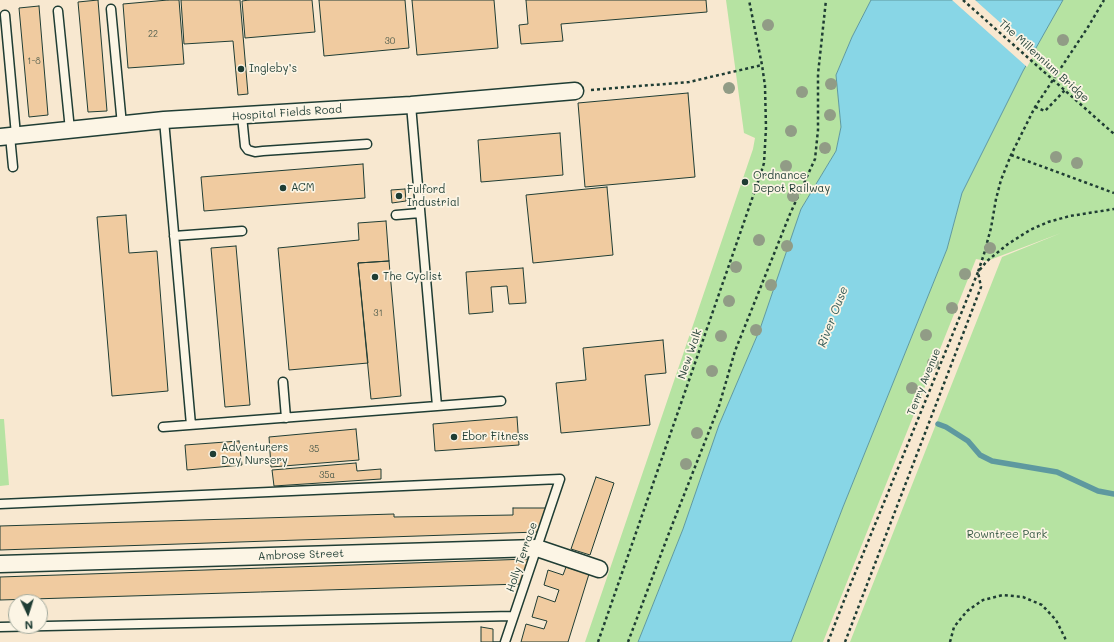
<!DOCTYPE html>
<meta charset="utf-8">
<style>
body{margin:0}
#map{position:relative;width:1114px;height:642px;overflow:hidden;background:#f8e8d0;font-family:Mali,sans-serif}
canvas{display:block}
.north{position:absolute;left:8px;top:594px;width:40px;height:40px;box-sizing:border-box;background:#fcf5e5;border:1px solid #a4ab9e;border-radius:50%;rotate:176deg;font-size:11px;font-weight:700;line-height:16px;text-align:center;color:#1f3d34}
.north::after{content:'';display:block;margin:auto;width:14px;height:18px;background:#1f3d34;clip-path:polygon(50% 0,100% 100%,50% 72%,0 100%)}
</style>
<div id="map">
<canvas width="1114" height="642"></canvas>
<div class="north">N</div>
</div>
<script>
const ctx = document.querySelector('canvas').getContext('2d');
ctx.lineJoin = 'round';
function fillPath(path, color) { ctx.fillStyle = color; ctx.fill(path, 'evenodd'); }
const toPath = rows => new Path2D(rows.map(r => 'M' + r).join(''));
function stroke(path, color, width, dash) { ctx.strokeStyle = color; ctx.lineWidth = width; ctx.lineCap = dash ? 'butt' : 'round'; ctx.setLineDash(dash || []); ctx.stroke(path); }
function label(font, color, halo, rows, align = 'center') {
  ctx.font = font + ' Mali,sans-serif'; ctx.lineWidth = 3.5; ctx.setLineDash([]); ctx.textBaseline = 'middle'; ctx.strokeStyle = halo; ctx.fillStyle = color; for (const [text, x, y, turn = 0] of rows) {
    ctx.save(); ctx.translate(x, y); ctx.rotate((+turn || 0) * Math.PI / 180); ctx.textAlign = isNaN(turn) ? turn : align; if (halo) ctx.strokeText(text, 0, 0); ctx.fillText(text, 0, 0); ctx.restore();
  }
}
const green = toPath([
 [726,0,871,0,852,37,836,75,841,127,836,151,801,209,760,329,719,425,683,529,638,642,585,642,753,149,755,138,744,133],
 [1063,0,1114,0,1114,642,850,642,1002,257,1061,233,987,261,976,259,823,642,791,642,843,507,947,249,962,193,1023,71],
 [0,419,4,419,9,485,0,486]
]);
const water = toPath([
 [871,0,1063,0,1023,71,962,193,947,249,843,507,791,642,638,642,683,529,719,425,760,329,801,209,836,151,841,127,836,75,852,37,871,0]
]);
const pier = toPath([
 [952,0,975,0,1004,26,1035,53,1027,67]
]);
const stream = toPath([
 [938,424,946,427,968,441,980,455,992,461,1057,472,1098,491,1114,494]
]);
const building = toPath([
 [98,0,107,111,88,112,78,2,98,0],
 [168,0,179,0,184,64,128,68,123,4,168,0],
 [181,0,240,0,248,94,238,95,233,41,184,44,181,0],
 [249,0,312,0,315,32,245,38,242,1,249,0],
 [319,0,405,0,409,48,324,56,319,0],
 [412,0,494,0,498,48,417,55,412,0],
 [526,0,706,0,707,12,561,24,563,41,521,44,519,25,528,24,526,0],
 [39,6,48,115,29,117,19,8,39,6],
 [688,93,695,177,585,187,578,103,688,93],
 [560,133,563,175,481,182,478,140,560,133],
 [363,164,365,198,204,211,201,177,363,164],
 [607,187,613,255,533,263,526,195,607,187],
 [405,189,406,201,392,203,391,190,405,189],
 [126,215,129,253,157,251,168,391,112,396,97,217,126,215],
 [386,221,389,261,358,263,368,363,289,370,278,248,359,240,358,223,386,221],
 [236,246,250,405,225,407,211,248,236,246],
 [389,261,401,396,371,399,358,263,389,261],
 [523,268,526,303,509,304,507,286,491,287,493,312,469,314,466,272,523,268],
 [663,340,666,373,645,375,650,425,561,433,556,383,586,380,583,348,663,340],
 [517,417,519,445,435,451,433,424,517,417],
 [356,429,359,460,271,467,269,437,356,429],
 [239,441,242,465,187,470,185,445,239,441],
 [356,463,357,471,381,469,381,479,274,486,272,470,356,463],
 [596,477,614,483,590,555,571,549,596,477],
 [513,508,547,508,538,532,0,550,0,526,394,514,394,517,513,515,513,508],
 [529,559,521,584,0,600,0,577,529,559],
 [566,567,589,574,568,642,521,642,526,624,544,629,547,621,532,617,538,596,555,602,559,590,544,585,548,570,563,575,566,567],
 [481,627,493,629,493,642,501,642,481,642,481,627]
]);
const path = toPath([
 [591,90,689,82,762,65],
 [1035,107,1045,111,1065,90],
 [1011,155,1114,193],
 [598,642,760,176,764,163,766,128,765,86,762,65,749,0],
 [628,642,669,533,719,406,735,351,790,214,815,159,818,130,818,74,826,0],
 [828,642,845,598,978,272,987,261,1008,244,1030,230,1048,222,1070,216,1114,209],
 [845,642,981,287,978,272,984,254,991,228,996,199,1001,180,1011,155,1035,107,1088,27,1104,0],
 [950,642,954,627,967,611,983,600,1003,595,1023,597,1042,605,1056,620,1065,638,1066,642]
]);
const lane = toPath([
 [111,9,122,125],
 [58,11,70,130],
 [5,15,16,135],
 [242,116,245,146,248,150,255,152,263,151,367,144],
 [164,120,191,425],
 [10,136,13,167],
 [396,215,420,213],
 [174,236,242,231],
 [283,382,286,418],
 [437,406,501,401],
 [163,427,437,406,411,105],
 [0,504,560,479,505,642],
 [0,627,513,616]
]);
const street = toPath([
 [0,137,164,120,411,105,575,91],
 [0,564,537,548,599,569]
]);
const pathBridge = toPath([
 [963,0,1114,134]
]);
const trees = [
 [768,25],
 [1063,40],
 [831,84],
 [729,88],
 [802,92],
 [830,115],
 [791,131],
 [825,148],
 [1056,157],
 [1077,163],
 [786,166],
 [793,196],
 [759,240],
 [787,246],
 [990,248],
 [736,267],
 [965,274],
 [771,285],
 [729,301],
 [952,308],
 [756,330],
 [926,335],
 [721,336],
 [933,363],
 [712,371],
 [912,388],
 [697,433],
 [686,464]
];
const markers = [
 [241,69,4,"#1f3d34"],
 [745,182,4,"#1f3d34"],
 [283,188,4,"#1f3d34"],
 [399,196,4,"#1f3d34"],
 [375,277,4,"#1f3d34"],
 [454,437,4,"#1f3d34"],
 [213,454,4,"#1f3d34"]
];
const numberNames = [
 ["22",153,34],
 ["30",390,41],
 ["1-8",34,61],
 ["31",378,313],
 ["35",314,449],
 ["35a",327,475]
];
const streetNames = [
 ["The Millennium Bridge",1044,61,42],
 ["Hospital Fields Road",287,113,-4],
 ["New Walk",690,354,-71],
 ["Terry Avenue",924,382,-68],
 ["Ambrose Street",301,555,-2],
 ["Holly Terrace",522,557,-71]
];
const poiNames = [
 ["Ingleby’s",249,69],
 ["Ordnance",753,176],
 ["Depot Railway",753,189],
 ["ACM",291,188],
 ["Fulford",407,190],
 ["Industrial",407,203],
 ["The Cyclist",383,277],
 ["Ebor Fitness",462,437],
 ["Adventurers",221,448],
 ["Day Nursery",221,461]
];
const parkNames = [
 ["Rowntree Park",1007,535]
];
const waterNames = [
 ["River Ouse",833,317,-69]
];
fillPath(green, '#b6e3a2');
fillPath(water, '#88d6e6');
stroke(water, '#5e999f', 1);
fillPath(pier, '#f8e8d0');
stroke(stream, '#5e999f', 5.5);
fillPath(building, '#f0cba0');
stroke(building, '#1f3d34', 1);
stroke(lane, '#1f3d34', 11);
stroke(street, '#1f3d34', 19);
stroke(path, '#1f3d34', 2.5, [3, 3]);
stroke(lane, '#fcf5e5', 8);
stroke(street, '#fcf5e5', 16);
stroke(pathBridge, '#1f3d34', 2.5, [3, 3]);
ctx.fillStyle = '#919c86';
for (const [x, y] of trees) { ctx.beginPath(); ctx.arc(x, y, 6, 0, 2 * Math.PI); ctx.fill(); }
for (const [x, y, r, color] of markers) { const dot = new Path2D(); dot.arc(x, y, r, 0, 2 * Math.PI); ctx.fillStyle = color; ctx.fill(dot); stroke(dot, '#fcf5e5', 1.5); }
label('9px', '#53604f', null, numberNames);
label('11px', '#1f3d34', '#fcf5e5', streetNames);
label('11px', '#1f3d34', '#fcf5e5', poiNames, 'left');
label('11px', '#3d5e4a', '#fcf5e5', parkNames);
label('italic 12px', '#345c58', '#fcf5e5', waterNames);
</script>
